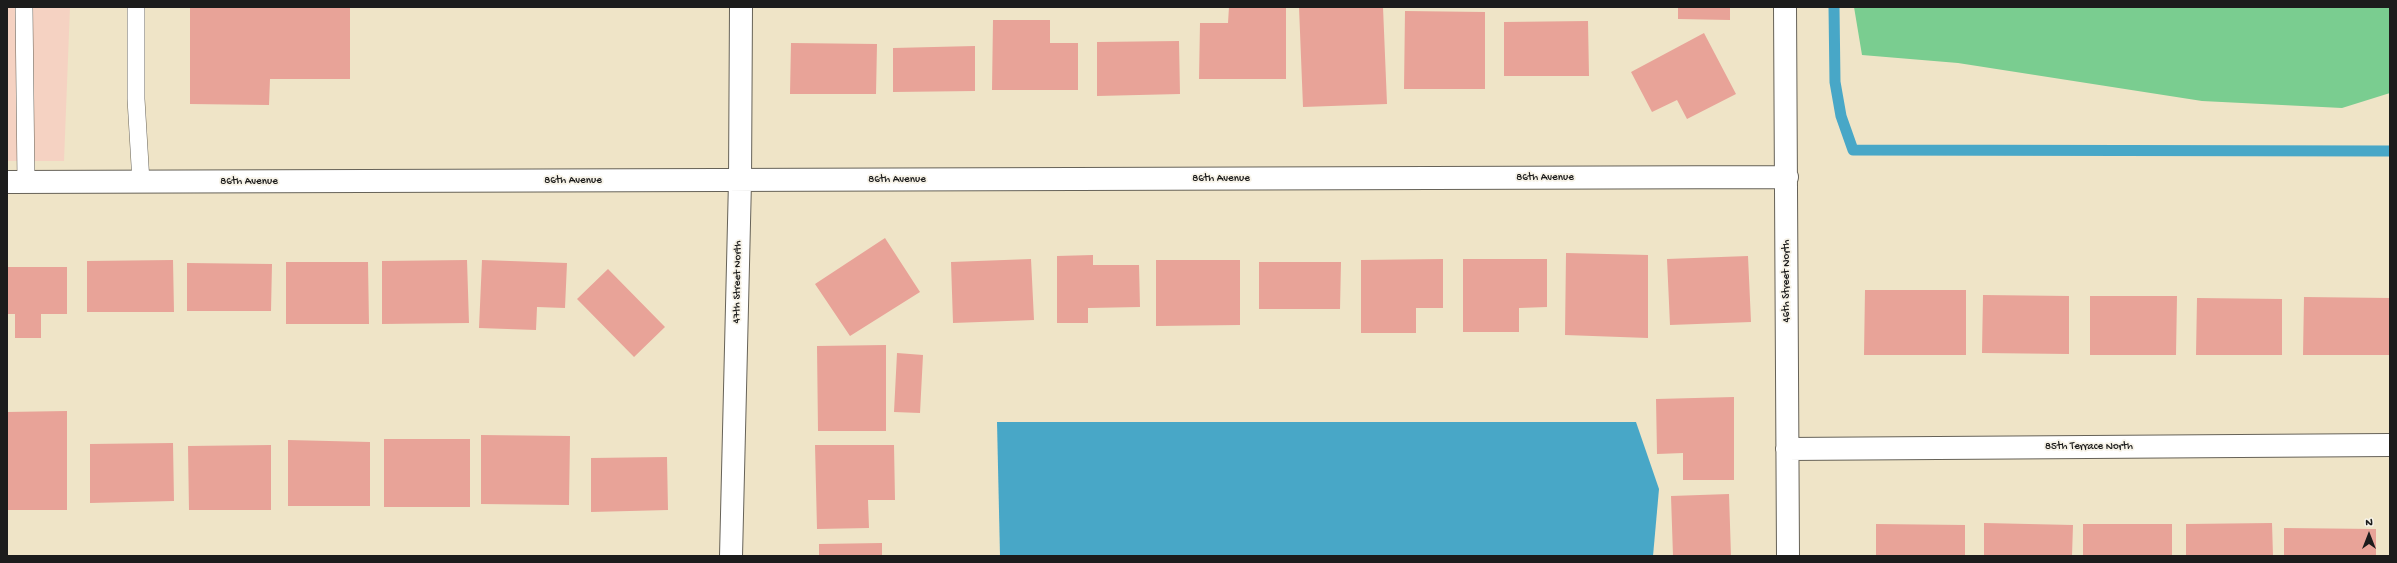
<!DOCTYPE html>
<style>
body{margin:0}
#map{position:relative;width:2397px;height:563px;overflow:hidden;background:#efe4c7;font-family:"Gochi Hand",sans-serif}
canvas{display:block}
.frame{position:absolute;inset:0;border:8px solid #1c1c1c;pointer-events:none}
.north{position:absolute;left:2349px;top:515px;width:40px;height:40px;-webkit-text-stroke:3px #f7f3e8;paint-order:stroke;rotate:0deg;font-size:11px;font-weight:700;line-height:16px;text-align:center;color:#1c1c1c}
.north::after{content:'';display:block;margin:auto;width:14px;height:18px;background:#1c1c1c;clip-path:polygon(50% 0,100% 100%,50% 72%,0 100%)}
</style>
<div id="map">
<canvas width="2397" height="563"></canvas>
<div class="frame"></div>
<div class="north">N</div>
</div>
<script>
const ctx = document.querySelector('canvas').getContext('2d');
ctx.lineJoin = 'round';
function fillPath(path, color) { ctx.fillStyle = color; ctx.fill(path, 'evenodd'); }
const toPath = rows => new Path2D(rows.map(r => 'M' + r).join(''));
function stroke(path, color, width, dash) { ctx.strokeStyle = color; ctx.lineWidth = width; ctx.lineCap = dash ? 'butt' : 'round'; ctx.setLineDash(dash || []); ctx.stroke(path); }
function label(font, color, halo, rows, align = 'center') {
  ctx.font = font + ' "Gochi Hand",sans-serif'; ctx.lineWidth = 3.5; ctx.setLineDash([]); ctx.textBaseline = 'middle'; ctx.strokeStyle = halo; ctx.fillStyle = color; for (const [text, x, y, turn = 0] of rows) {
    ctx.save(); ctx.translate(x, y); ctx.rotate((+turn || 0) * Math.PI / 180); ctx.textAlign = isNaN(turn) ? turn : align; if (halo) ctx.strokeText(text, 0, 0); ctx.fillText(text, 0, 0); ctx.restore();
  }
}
const built = toPath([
 [7,7,70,7,64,161,7,161]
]);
const green = toPath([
 [1854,7,2390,7,2390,93,2342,108,2202,101,1958,63,1862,55]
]);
const water = toPath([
 [997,422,1636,422,1659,489,1653,556,1000,556]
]);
const stream = toPath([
 [1834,7,1835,82,1841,116,1853,150,2390,151]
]);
const building = toPath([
 [190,7,350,7,350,79,270,79,269,105,190,104],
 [1229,7,1286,7,1286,79,1199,79,1200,23,1228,23],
 [1299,7,1383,7,1387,104,1303,107],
 [1678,7,1730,7,1730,20,1678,19],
 [1405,11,1485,12,1485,89,1404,89],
 [993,20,1050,20,1050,43,1078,43,1078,90,992,90],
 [1588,21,1589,76,1504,76,1504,22],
 [1704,33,1736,94,1687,119,1677,100,1652,112,1631,72],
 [1179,41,1180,94,1097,96,1097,42],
 [791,43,877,44,876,94,790,94],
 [975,46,975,91,893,92,893,48],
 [885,238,920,292,850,336,815,284],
 [1566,253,1648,255,1648,338,1565,335],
 [1093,255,1093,265,1139,265,1140,307,1088,308,1088,323,1057,323,1057,256],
 [1748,256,1751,322,1670,325,1667,259],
 [1031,259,1034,320,953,323,951,262],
 [1443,259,1443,308,1416,308,1416,333,1361,333,1361,260],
 [1463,259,1547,259,1547,307,1519,308,1519,332,1463,332],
 [173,260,174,312,87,312,87,261],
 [467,260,469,323,382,324,382,261],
 [482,260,567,263,565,308,537,307,536,330,479,328],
 [1156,260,1240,260,1240,325,1156,326],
 [286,262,368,262,369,324,286,324],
 [1259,262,1341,262,1340,309,1259,309],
 [187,263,272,264,271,311,187,311],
 [7,267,67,267,67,314,41,314,41,338,15,338,15,314,7,314],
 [608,269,665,327,634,357,577,299],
 [1865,290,1966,290,1966,355,1864,355],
 [1983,295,2069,296,2069,354,1982,353],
 [2090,296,2177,296,2176,355,2090,355],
 [2304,297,2390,298,2390,355,2303,355],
 [2197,298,2282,299,2282,355,2196,355],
 [886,345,886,431,818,431,817,346],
 [897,353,923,355,920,413,894,412],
 [1734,397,1734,480,1683,480,1683,453,1657,454,1656,399],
 [67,411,67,510,7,510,7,412],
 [481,435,570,436,569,505,481,504],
 [384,439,470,439,470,507,384,507],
 [288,440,370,442,370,506,288,506],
 [173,443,174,501,90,503,90,444],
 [271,445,271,510,189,510,188,446],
 [815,445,894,445,895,500,868,500,869,528,817,529],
 [667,457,668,510,591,512,591,458],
 [1729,494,1731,556,1673,556,1671,496],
 [1984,523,2073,525,2072,556,1984,556],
 [2272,523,2273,556,2186,556,2186,524],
 [1876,524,1965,525,1965,556,1876,556],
 [2083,524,2172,524,2172,556,2083,556],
 [2284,528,2376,529,2376,556,2284,556],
 [882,543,882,556,819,556,819,544]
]);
const lane = toPath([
 [24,7,26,182],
 [136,7,136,99,141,182]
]);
const street = toPath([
 [1785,7,1788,556],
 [7,182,1787,177],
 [1787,449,2390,445],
 [731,556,740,181,741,7]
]);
const streetNames = [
 ["86th Avenue",1545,178],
 ["86th Avenue",1221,179],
 ["86th Avenue",897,180],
 ["86th Avenue",573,181],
 ["86th Avenue",249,182],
 ["46th Street North",1787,281,-90],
 ["47th Street North",738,282,-89],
 ["85th Terrace North",2089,447]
];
fillPath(built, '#f5d2c2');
fillPath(green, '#7acd90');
fillPath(water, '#48a7c7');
stroke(stream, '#48a7c7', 11);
fillPath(building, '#e8a398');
stroke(lane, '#666258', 18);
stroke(street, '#666258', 24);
stroke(lane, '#fff', 17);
stroke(street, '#fff', 22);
label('11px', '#1c1c1c', '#f7f3e8', streetNames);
</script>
